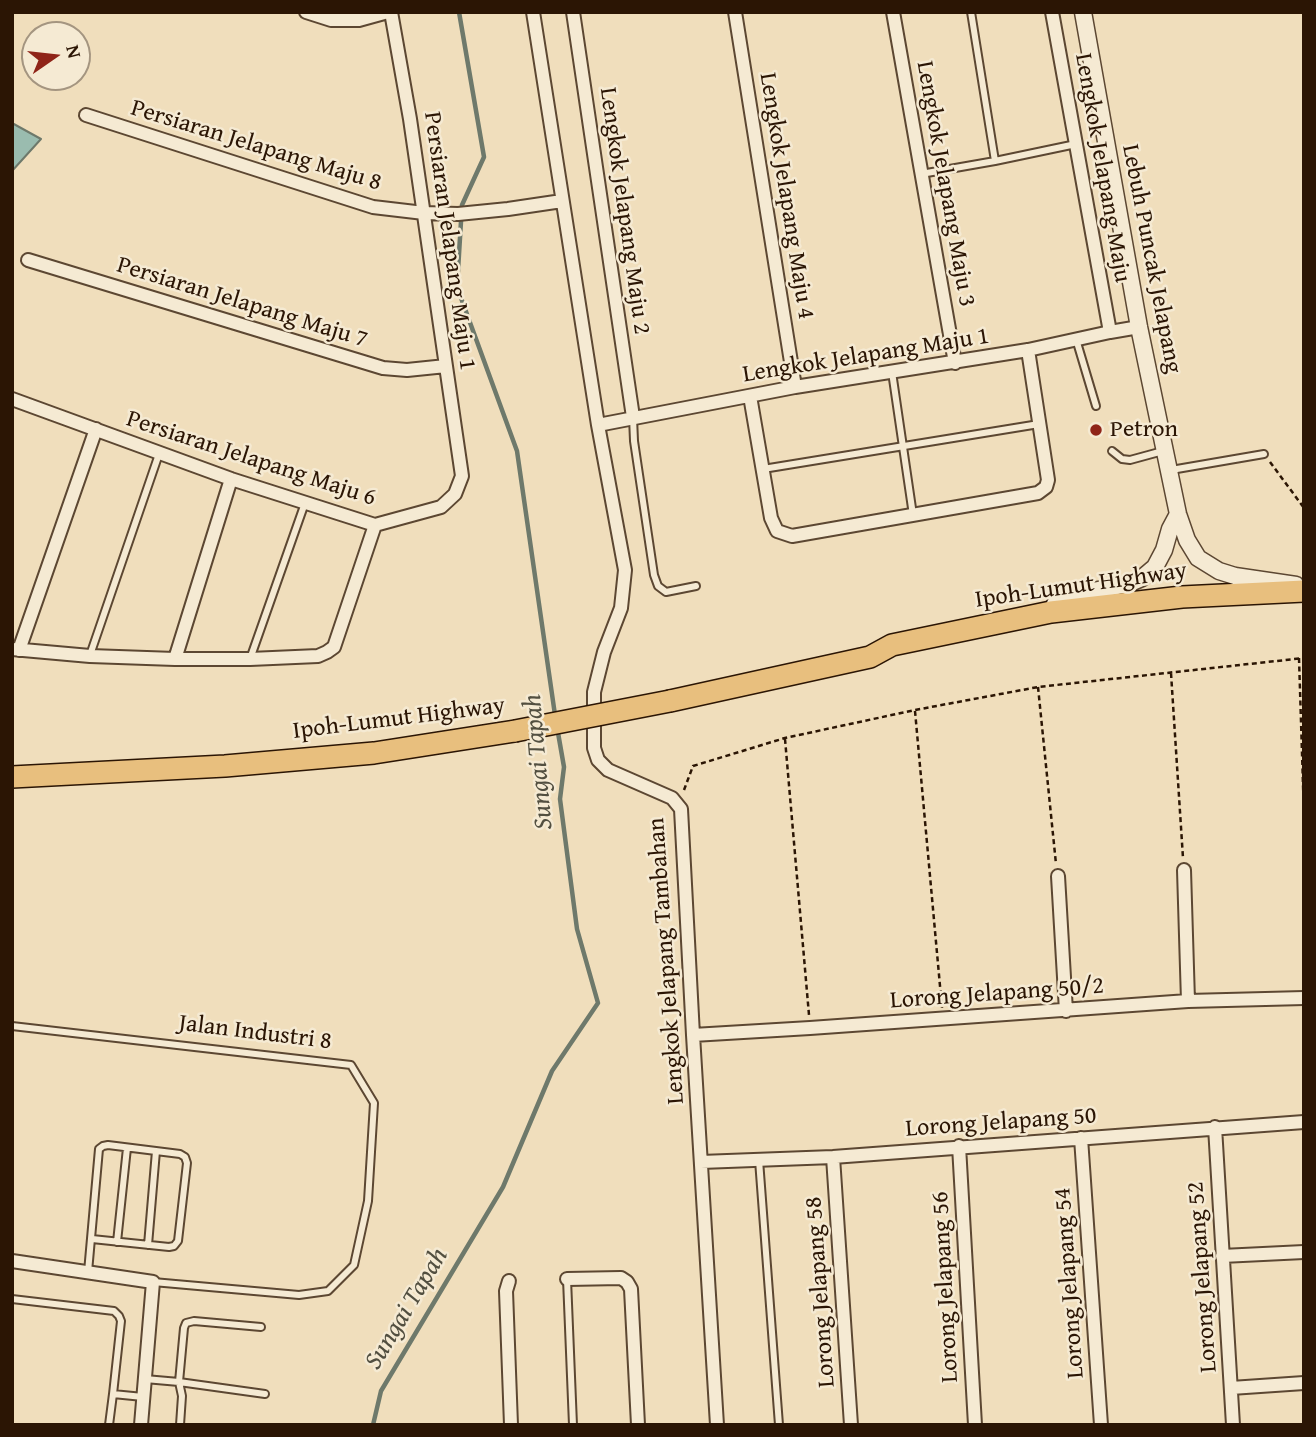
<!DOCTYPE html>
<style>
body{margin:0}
#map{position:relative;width:1316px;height:1437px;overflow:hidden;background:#f0debc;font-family:"Gentium Book Plus",serif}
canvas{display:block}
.frame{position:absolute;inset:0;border:14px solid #2b1504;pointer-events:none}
.north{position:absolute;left:21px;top:21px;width:70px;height:70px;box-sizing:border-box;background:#f5ead3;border:2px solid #a49580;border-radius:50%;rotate:76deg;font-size:19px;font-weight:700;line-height:28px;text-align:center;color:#2b1504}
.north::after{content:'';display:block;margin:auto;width:24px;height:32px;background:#8f2418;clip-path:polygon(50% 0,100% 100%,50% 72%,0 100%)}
</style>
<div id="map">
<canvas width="1316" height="1437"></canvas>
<div class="frame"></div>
<div class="north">N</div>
</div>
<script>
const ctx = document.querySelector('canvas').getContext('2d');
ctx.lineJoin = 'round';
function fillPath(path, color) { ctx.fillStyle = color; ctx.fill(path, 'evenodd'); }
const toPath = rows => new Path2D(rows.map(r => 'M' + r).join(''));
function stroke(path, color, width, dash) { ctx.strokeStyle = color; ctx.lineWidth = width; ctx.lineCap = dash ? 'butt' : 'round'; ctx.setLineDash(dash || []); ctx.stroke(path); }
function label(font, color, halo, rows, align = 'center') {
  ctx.font = font + ' "Gentium Book Plus",serif'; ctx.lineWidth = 5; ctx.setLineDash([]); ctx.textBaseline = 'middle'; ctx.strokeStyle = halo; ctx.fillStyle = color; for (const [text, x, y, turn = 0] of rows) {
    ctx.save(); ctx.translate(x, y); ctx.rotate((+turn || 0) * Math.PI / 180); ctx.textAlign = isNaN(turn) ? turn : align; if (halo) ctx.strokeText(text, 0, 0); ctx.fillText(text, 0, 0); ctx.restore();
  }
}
const water = toPath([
 [12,123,41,139,12,171,12,123]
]);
const stream = toPath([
 [459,12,484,157,462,205,457,287,517,451,555,715],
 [373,1425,381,1391,503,1187,552,1071,598,1003,577,929,560,799,564,767,557,727]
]);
const path = toPath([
 [1270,462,1304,508],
 [1299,658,1304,816],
 [1171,673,1183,858],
 [1038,687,1056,864],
 [915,711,942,1008],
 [785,739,809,1015],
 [684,790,693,766,785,738,915,710,1038,687,1304,658]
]);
const service = toPath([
 [971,12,995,161],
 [921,174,995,161,1076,144],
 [1076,339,1096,406],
 [892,372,913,515],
 [633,417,634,441,654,575,658,586,666,592,696,586],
 [1112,451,1122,459,1130,460,1163,451],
 [763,469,1039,424],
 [1171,470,1264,454],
 [90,655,159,454],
 [250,659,305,503],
 [12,1026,351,1065,374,1103,368,1201,354,1265,328,1291,299,1295,153,1282],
 [759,1160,779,1425],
 [117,1242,127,1148],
 [148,1245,156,1151],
 [88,1272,99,1149,103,1146,108,1145,180,1154,185,1157,187,1163,178,1241,174,1246,169,1247,92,1239],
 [567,1279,573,1425],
 [12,1299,114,1311,119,1316,121,1321,113,1394,143,1397],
 [145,1379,179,1382,265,1394],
 [109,1425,113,1394],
 [180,1425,182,1396,179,1382,184,1328,186,1323,194,1321,261,1327]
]);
const minor = toPath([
 [306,12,331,20,359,20,388,12],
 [533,12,598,425,625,570,621,608,604,652,594,692,594,748,598,760,608,770,672,798,681,809,693,1035,717,1425],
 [573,12,633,417],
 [735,12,795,387],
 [893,12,955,363],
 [1052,12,1110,332],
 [86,115,373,207,424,213,458,214,508,209,562,201],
 [28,260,383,368,407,370,446,366],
 [750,396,771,518,777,531,792,536,1038,493,1046,487,1048,480,1028,350],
 [12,399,231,479,375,525,441,507,455,494,462,476,410,119,391,12],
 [598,425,795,387,1028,350,1110,332,1139,327],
 [12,649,90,656,175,659,250,659,318,656,327,652,334,647,375,525],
 [19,650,96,429],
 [175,659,231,479],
 [1184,870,1188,1001],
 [1058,876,1066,1011],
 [693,1035,810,1028,1188,1001,1304,998],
 [1215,1127,1233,1425],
 [1081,1138,1101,1425],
 [959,1146,975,1425],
 [833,1157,851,1425],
 [701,1162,833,1157,1304,1122],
 [1222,1256,1304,1252],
 [12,1261,153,1282,141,1425],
 [567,1279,621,1278,627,1282,631,1289,638,1425],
 [509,1281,506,1291,511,1425],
 [1231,1388,1304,1383]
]);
const tertiary = toPath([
 [1083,12,1139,327,1178,514,1187,540,1198,558,1219,571,1235,576,1296,585],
 [1051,612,1058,598,1128,584,1142,578,1155,567,1164,550,1170,529,1178,514]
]);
const trunk = toPath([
 [670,701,870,657,892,645,1051,612,1182,597,1304,591],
 [12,777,225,766,374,753,515,731]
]);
const trunkBridge = toPath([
 [515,731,670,701]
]);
const markers = [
 [1096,430,7,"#8f2418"]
];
const streetNames = [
 ["Persiaran Jelapang Maju 8",256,146,17],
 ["Lengkok Jelapang Maju",1102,168,80],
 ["Lengkok Jelapang Maju 3",945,184,80],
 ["Lengkok Jelapang Maju 4",786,196,81],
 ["Lengkok Jelapang Maju 2",624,211,82],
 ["Persiaran Jelapang Maju 1",449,241,82],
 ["Lebuh Puncak Jelapang",1151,259,79],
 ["Persiaran Jelapang Maju 7",242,303,17],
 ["Lengkok Jelapang Maju 1",866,356,-9],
 ["Persiaran Jelapang Maju 6",251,459,18],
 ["Ipoh-Lumut Highway",1081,586,-8],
 ["Ipoh-Lumut Highway",399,719,-7],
 ["Lengkok Jelapang Tambahan",667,961,-94],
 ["Lorong Jelapang 50/2",997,994,-4],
 ["Jalan Industri 8",255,1033,7],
 ["Lorong Jelapang 50",1001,1123,-4],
 ["Lorong Jelapang 52",1203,1277,-94],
 ["Lorong Jelapang 54",1070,1283,-94],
 ["Lorong Jelapang 56",946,1287,-93],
 ["Lorong Jelapang 58",821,1292,-94]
];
const poiNames = [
 ["Petron",1110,430]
];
const waterNames = [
 ["Sungai Tapah",539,762,-95],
 ["Sungai Tapah",407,1309,-59]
];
fillPath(water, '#9abcaf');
stroke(water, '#6e796b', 2);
stroke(stream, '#6e796b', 4.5);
stroke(service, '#5c4732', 10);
stroke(minor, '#5c4732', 16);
stroke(tertiary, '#5c4732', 19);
stroke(trunk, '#2b1504', 24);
stroke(path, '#2b1504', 2.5, [5, 3.5]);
stroke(service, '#f5ead3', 6);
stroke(minor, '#f5ead3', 12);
stroke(tertiary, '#f5ead3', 16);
stroke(trunk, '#e8bf7e', 21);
stroke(trunkBridge, '#2b1504', 24, []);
stroke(trunkBridge, '#e8bf7e', 21);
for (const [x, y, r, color] of markers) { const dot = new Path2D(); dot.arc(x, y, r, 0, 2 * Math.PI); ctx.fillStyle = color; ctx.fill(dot); stroke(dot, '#f5ead3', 2.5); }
label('24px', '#2b1504', '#f5ead3', streetNames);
label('24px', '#2b1504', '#f5ead3', poiNames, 'left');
label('italic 26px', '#524f40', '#f5ead3', waterNames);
</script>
